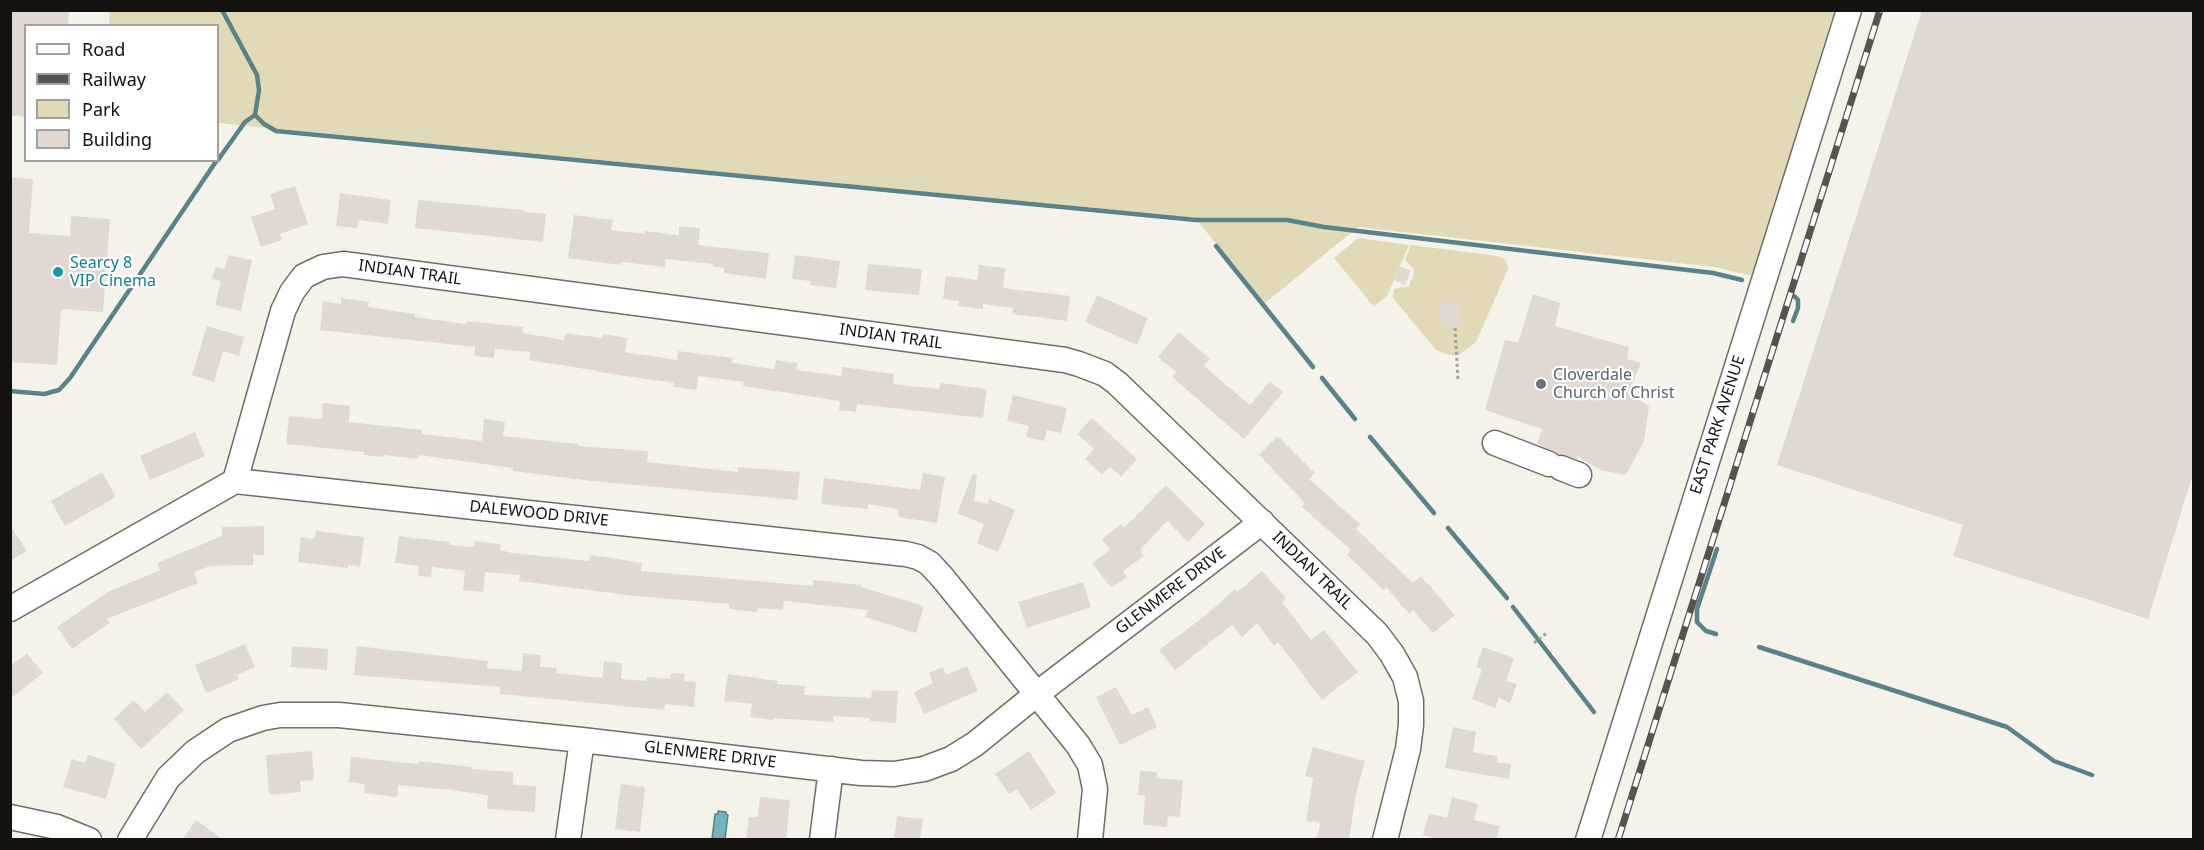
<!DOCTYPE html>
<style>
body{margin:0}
#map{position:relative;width:2204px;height:850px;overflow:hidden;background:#f5f3e9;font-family:"Noto Sans",sans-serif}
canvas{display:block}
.frame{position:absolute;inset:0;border:12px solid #13120f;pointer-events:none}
.legend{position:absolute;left:24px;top:24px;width:195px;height:138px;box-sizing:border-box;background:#fff;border:2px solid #a1a09f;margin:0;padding:8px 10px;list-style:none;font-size:18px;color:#13120f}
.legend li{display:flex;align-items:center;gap:12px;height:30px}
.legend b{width:30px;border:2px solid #a1a09f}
</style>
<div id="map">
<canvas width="2204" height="850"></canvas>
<div class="frame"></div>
<ul class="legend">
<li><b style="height:8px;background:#fff"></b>Road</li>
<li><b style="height:8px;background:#55544f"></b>Railway</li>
<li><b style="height:16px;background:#e2d9b6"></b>Park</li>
<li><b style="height:16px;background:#e2d8d2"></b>Building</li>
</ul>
</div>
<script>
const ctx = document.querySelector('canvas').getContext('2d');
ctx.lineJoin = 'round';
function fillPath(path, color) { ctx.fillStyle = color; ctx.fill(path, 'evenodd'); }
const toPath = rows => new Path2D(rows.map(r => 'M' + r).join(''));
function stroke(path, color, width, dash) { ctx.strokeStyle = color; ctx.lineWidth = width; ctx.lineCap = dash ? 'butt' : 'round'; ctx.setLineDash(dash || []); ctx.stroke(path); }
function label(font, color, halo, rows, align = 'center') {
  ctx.font = font + ' "Noto Sans",sans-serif'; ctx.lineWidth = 4.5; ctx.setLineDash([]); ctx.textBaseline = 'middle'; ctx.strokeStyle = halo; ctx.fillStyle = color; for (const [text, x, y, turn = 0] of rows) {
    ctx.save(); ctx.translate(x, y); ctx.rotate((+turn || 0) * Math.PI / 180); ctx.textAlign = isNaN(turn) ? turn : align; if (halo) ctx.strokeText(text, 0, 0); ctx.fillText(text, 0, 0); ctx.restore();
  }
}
const green = toPath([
 [110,10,1834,11,1753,276,1714,267,1358,227,1265,303,1195,218,218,123,218,26,109,26],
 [1358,238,1409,245,1387,296,1374,307,1334,258],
 [1411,245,1497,256,1505,259,1507,263,1508,269,1476,342,1459,355,1449,355,1436,350,1393,298,1394,289,1409,286,1414,273,1414,269,1405,260]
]);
const water = toPath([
 [718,811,726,812,726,814,728,815,725,839,712,839,715,814,718,814,718,811]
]);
const stream = toPath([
 [222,10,257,75,259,90,255,115],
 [255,115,264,124,276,131,1196,220,1287,220,1324,227,1713,273,1742,280],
 [218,160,245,122,255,115],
 [1216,246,1313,367],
 [1793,321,1798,308,1798,300,1794,296],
 [1322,378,1355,419],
 [10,391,44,394,59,390,70,378,217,160],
 [1370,437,1434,513],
 [1448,528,1507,598],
 [1513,607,1594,712],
 [1716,634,1706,631,1697,622,1697,609,1717,549],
 [1759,647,2007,727,2054,761,2092,775]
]);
const building = toPath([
 [10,10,69,10,68,26,26,26,26,117,10,115],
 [1922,10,2193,10,2193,474,2148,619,1953,556,1963,525,1777,465],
 [10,177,33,179,29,233,70,236,71,216,110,219,103,312,61,309,57,365,10,362],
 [295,186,308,224,280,234,282,240,261,247,251,217,275,209,270,194],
 [340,193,391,200,388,224,358,220,357,228,336,226],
 [418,200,524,210,524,212,546,214,543,242,415,228],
 [574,215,613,220,611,230,645,234,645,231,679,235,679,226,700,228,698,245,769,253,766,279,724,273,724,268,713,266,713,264,666,259,665,267,621,262,621,265,568,258],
 [228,255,252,260,241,311,215,305,221,281,212,279,215,267,225,269],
 [795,255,840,261,836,288,810,285,811,281,792,279],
 [868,264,922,269,919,295,865,290],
 [979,265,1005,268,1003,288,1070,296,1067,321,1012,314,1013,308,983,304,983,309,958,306,959,301,943,299,946,276,977,280],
 [1400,266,1411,271,1405,285,1394,280],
 [1533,294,1560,303,1555,326,1629,347,1627,359,1641,363,1628,393,1649,406,1644,441,1626,475,1601,470,1578,457,1577,459,1559,454,1537,444,1542,429,1485,410,1505,340,1518,343],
 [1097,295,1148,318,1137,345,1085,322],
 [341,298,369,302,368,307,415,314,415,317,466,324,467,321,523,327,522,333,564,340,565,333,602,338,603,334,627,338,625,352,677,360,678,351,733,358,732,363,774,369,776,360,798,363,796,370,841,376,842,367,894,374,893,384,939,389,940,383,987,389,983,418,857,404,856,412,839,410,840,401,743,386,744,382,698,376,697,390,674,387,674,383,598,372,598,371,529,360,530,352,495,349,494,358,475,356,475,347,320,330,323,301,341,304],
 [1459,301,1462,325,1442,328,1439,303],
 [207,326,244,337,239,356,223,351,214,382,192,375],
 [1179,332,1210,359,1204,366,1250,405,1270,381,1283,392,1244,439,1172,377,1176,372,1158,357],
 [1013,395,1067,408,1061,433,1047,430,1044,441,1026,437,1029,426,1007,421],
 [323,403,350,406,349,422,422,430,422,434,482,441,484,419,505,422,503,436,578,444,578,446,648,451,647,462,738,472,738,467,800,472,797,500,592,481,513,471,513,468,419,455,419,459,383,455,383,457,364,455,364,452,286,444,289,416,322,419],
 [1092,418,1137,459,1121,477,1110,467,1102,475,1085,459,1094,449,1077,434],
 [195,432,205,456,150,480,140,456],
 [1278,436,1315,473,1309,479,1360,524,1356,529,1413,583,1421,576,1455,615,1433,633,1413,610,1409,614,1386,587,1384,590,1347,555,1351,550,1302,507,1305,503,1259,455],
 [102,472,116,497,65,526,51,501],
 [923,473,945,477,937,523,898,517,899,509,868,504,868,509,821,504,824,478,920,490],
 [973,474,977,475,974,501,988,504,989,499,1015,510,998,552,977,543,984,524,957,513],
 [1166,485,1205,524,1188,542,1167,521,1140,550,1144,556,1123,571,1127,577,1111,588,1092,563,1110,550,1102,539,1121,524,1124,528],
 [10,525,27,551,10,561],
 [264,526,264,555,253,555,253,565,210,566,194,572,198,583,107,619,110,623,72,649,57,627,110,591,160,570,157,563,222,536,222,527],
 [316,531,364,537,360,567,348,565,348,568,298,562,301,537,315,539],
 [399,536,449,542,449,545,474,547,475,541,501,544,500,550,512,553,589,561,590,555,612,558,642,563,641,571,813,586,813,580,862,585,861,587,924,606,916,633,865,617,868,610,784,601,783,610,757,608,757,612,729,609,729,604,635,596,519,581,520,575,485,572,483,592,463,590,465,571,432,567,431,577,418,576,419,566,395,563],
 [1262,571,1286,598,1282,602,1311,640,1324,630,1358,672,1322,700,1278,642,1274,646,1257,623,1242,637,1232,625,1175,670,1159,650,1205,616,1235,589,1237,592],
 [1083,582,1091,607,1027,628,1018,602],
 [245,644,255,667,237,675,239,679,206,693,195,665],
 [292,646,328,649,327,670,291,667],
 [357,646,488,661,487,668,522,671,523,653,541,655,540,667,557,668,556,673,602,678,604,661,622,663,621,679,646,681,647,677,670,679,671,673,685,674,684,681,696,682,694,707,665,704,664,710,500,694,500,687,354,675],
 [1483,647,1514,658,1506,681,1517,684,1510,703,1499,698,1495,708,1472,699,1482,669,1476,667],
 [27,653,43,673,10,699,10,666],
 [967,666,978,691,924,714,914,692,933,683,929,673,943,667,946,675],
 [728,674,778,681,777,684,805,686,804,695,871,698,872,690,898,691,896,723,870,721,870,718,833,716,833,722,773,718,773,720,750,717,752,704,724,701],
 [1116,687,1132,715,1148,707,1157,727,1120,745,1096,697],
 [167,692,184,710,141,749,114,719,134,700,145,712],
 [1453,727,1476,732,1473,752,1498,756,1497,762,1511,764,1509,779,1445,768],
 [1313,747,1365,761,1356,794,1349,840,1317,838,1320,823,1306,821,1313,778,1305,776],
 [312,751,314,780,300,781,301,792,269,795,266,755],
 [1029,751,1056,793,1031,810,1017,789,1009,794,995,774],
 [88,755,116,764,106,799,63,787,72,759,85,763],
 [351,757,418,764,419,761,472,767,472,769,513,772,513,785,536,786,535,812,487,809,488,795,451,790,398,785,397,797,364,793,365,784,349,782],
 [1140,771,1157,772,1156,778,1183,780,1180,817,1168,816,1167,827,1143,825,1145,796,1138,795],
 [621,784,645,787,640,832,615,829],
 [760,797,790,800,786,840,746,840,749,817,758,817],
 [1452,797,1478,804,1474,820,1500,826,1496,840,1439,840,1423,835,1429,813,1447,818],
 [897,816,923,819,920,840,894,840],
 [196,820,224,840,182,840]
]);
const path = toPath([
 [1455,328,1458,380],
 [1534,643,1548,632]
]);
const minor = toPath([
 [1495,443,1549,464],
 [1561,468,1579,475],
 [235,481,283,311,292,292,304,276,323,267,343,264,1065,360,1079,364,1105,374,1117,383,1377,634,1392,654,1405,677,1411,701,1411,725,1408,749,1385,840],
 [10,609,235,481,906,554,918,557,929,563,942,577,1078,745,1090,765,1095,789,1090,840],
 [10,817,57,827,89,840],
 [130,840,168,778,195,752,228,730,263,718,280,715,339,715,582,740,861,773,894,774,924,769,951,759,975,744,1038,693,1262,522],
 [568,840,582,740],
 [822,840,831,769],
 [1588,840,1849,10]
]);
const rail = toPath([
 [1618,840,1880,10]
]);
const markers = [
 [58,272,6,"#0f9aa8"],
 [1541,384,6,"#6b7280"]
];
const cultureNames = [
 ["Searcy 8",70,263],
 ["VIP Cinema",70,281]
];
const streetNames = [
 ["INDIAN TRAIL",410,273,8],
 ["INDIAN TRAIL",891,337,8],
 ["EAST PARK AVENUE",1718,425,-72],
 ["DALEWOOD DRIVE",539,514,6],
 ["INDIAN TRAIL",1312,571,44],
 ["GLENMERE DRIVE",1171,591,-37],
 ["GLENMERE DRIVE",710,755,7]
];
const worshipNames = [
 ["Cloverdale",1553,375],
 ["Church of Christ",1553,393]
];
fillPath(green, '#e2d9b6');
fillPath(water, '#74b3bf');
stroke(water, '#57838a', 1.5);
stroke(stream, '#57838a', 4.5);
fillPath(building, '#e2d8d2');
stroke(minor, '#6f6d64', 27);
stroke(path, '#a3a19a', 3, [3, 3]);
stroke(minor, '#fff', 24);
stroke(rail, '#55544f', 7);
stroke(rail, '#fff', 4.5, [14]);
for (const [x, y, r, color] of markers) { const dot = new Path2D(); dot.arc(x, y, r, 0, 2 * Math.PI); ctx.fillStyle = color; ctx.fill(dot); stroke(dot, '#fff', 2); }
label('16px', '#0d838f', '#fff', cultureNames, 'left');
label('16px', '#13120f', '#fff', streetNames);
label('16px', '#5b616d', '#fff', worshipNames, 'left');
</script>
